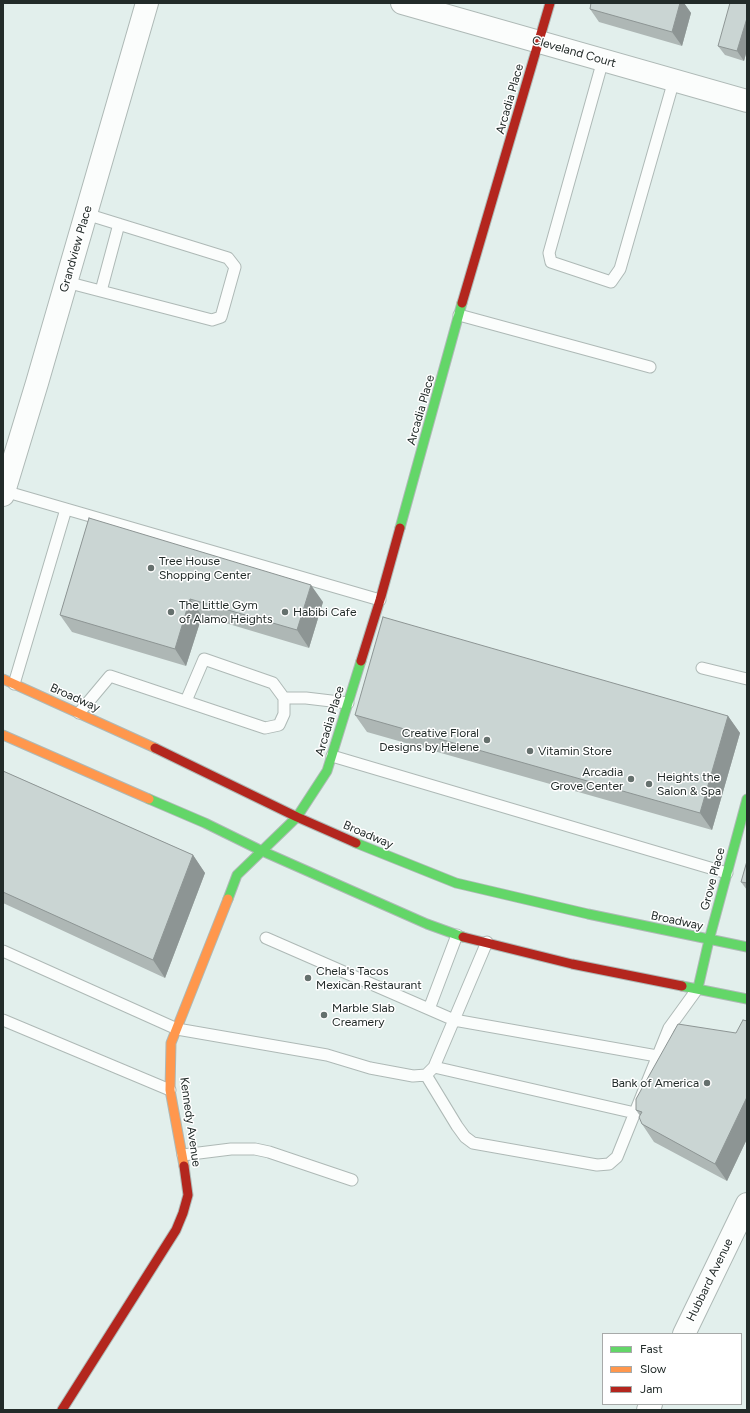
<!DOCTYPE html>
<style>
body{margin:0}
#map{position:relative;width:750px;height:1413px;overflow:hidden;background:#e2efec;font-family:Figtree,sans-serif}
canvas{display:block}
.frame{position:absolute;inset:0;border:4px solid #222b29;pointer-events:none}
.legend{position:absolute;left:602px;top:1333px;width:140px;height:72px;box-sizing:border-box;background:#fff;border:1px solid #a7aaa9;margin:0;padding:5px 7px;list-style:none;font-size:12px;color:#222b29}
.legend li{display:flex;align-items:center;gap:8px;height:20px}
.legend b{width:20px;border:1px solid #a7aaa9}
</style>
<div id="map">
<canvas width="750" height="1413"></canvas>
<div class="frame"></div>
<ul class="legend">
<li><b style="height:5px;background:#63d668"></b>Fast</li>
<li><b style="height:5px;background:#ff974d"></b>Slow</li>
<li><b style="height:5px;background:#b3261e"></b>Jam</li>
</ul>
</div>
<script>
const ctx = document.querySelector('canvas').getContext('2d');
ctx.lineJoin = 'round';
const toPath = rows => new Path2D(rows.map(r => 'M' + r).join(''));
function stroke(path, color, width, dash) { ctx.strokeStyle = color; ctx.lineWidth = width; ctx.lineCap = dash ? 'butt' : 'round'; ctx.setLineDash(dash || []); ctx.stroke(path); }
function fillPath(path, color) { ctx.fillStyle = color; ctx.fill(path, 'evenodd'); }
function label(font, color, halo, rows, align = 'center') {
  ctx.font = font + ' Figtree,sans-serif'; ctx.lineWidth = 3; ctx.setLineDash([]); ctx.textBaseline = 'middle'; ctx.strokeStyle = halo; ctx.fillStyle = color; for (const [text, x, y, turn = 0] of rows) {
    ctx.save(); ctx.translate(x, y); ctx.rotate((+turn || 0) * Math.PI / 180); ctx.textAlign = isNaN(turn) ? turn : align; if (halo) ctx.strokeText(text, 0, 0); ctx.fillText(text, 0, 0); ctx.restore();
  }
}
const lane = toPath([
 [603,60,549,253,551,262,611,282,620,269,674,80],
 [66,282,212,320,221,317,235,267,228,258,86,214],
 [101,291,119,224],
 [459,315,650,367],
 [4,491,380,600],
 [702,668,747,679],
 [14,684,66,509],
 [284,698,306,698,348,703],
 [79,713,110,676,265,728,279,725,284,714,284,698,273,683,204,659,186,701],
 [332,756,727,873],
 [266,938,454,1020,657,1056],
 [3,951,177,1029,327,1055,370,1068,413,1076,426,1075,434,1067,487,942],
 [429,1009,457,935],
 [3,1020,170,1090],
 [434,1067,635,1113],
 [426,1075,457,1126,465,1137,473,1143,597,1165,609,1164,617,1157,669,1028,698,988],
 [183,1155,231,1149,255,1149,269,1152,352,1180]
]);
const street = toPath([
 [402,3,747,101],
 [3,495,37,383,147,3],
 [684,1334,747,1204],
 [648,1410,651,1404]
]);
const fast = toPath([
 [400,528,462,303],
 [149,799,205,823,262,851,427,924,463,937],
 [356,843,456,883,588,914,747,947],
 [228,899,237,875,297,817,327,771,361,661],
 [682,986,747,999],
 [698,988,709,940,747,799]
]);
const slow = toPath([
 [3,679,155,748],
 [3,735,149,799],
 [184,1166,170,1090,171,1043,228,899]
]);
const jam = toPath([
 [462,303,550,3],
 [361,661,380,600,400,528],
 [155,748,297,817,356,843],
 [463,937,572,964,682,986],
 [62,1410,176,1230,183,1213,188,1195,184,1166]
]);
const wall = toPath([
 [591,3,684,3,691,13,682,46,599,22,590,9],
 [747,3,747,50,744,61,725,55,718,46],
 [89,518,323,602,309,648,202,616,186,666,72,632,60,615],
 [355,715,728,716,740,733,712,830,367,732],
 [3,771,193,855,205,873,165,978,3,903],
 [747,861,747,890,741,882],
 [747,1021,747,1139,727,1181,654,1142,642,1124,640,1116,636,1110,736,1033]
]);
const shadedWall = toPath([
 [680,3,684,3,691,13,682,46,672,32],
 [747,18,747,50,744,61,737,51],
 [311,585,323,602,309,648,297,630],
 [190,599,202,616,186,666,175,649],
 [728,716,740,733,712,830,700,813],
 [193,855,205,873,165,978,153,960],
 [747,1097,747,1139,727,1181,715,1164]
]);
const building = toPath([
 [591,3,680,3,672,32,590,9,591,3],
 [730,3,747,3,747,18,737,51,718,46,730,3],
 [89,518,311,585,297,630,190,599,175,649,60,615,89,518],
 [383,617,728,716,700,813,355,715,383,617],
 [3,771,193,855,153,960,3,892,3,771],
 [747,861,747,883,741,882,747,861],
 [743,1020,747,1021,747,1097,715,1164,642,1124,639,1117,642,1112,636,1110,636,1099,678,1024,736,1033,743,1020]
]);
const markers = [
 [151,568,4,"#65706d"],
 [171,612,4,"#65706d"],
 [285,612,4,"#65706d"],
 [487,740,4,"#65706d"],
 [530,751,4,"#65706d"],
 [631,779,4,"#65706d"],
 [649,784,4,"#65706d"],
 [308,978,4,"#65706d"],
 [324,1015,4,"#65706d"],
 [707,1083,4,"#65706d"]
];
const streetNames = [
 ["Cleveland Court",574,52,16],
 ["Arcadia Place",510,99,-74],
 ["Grandview Place",76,249,-74],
 ["Arcadia Place",421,410,-74],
 ["Broadway",75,698,24],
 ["Arcadia Place",330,721,-73],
 ["Broadway",368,835,23],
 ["Grove Place",713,879,-75],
 ["Broadway",677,921,12],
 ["Kennedy Avenue",190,1122,82],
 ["Hubbard Avenue",710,1280,-64]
];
const poiNames = [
 ["Tree House",159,561],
 ["Shopping Center",159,575],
 ["The Little Gym",179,605],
 ["of Alamo Heights",179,619],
 ["Habibi Cafe",293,612],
 ["Creative Floral",479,733,"right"],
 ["Designs by Helene",479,747,"right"],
 ["Vitamin Store",538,751],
 ["Arcadia",623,772,"right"],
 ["Grove Center",623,786,"right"],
 ["Heights the",657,777],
 ["Salon & Spa",657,791],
 ["Chela's Tacos",316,971],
 ["Mexican Restaurant",316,985],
 ["Marble Slab",332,1008],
 ["Creamery",332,1022],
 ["Bank of America",699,1083,"right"]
];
stroke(lane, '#aeb9b6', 13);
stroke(street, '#aeb9b6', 24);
stroke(fast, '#aeb9b6', 11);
stroke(slow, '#aeb9b6', 11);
stroke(jam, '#aeb9b6', 11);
stroke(lane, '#fbfdfc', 11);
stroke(street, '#fbfdfc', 22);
stroke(fast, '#63d668', 9);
stroke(slow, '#ff974d', 9);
stroke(jam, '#b3261e', 9);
fillPath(wall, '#aeb7b5');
fillPath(shadedWall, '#8d9594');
fillPath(building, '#cad5d3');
stroke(building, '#8d9594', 1);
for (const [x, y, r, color] of markers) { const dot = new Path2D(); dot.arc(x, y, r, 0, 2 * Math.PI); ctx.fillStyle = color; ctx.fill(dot); stroke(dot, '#fff', 1.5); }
label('12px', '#222b29', '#fff', streetNames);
label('12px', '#222b29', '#fff', poiNames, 'left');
</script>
